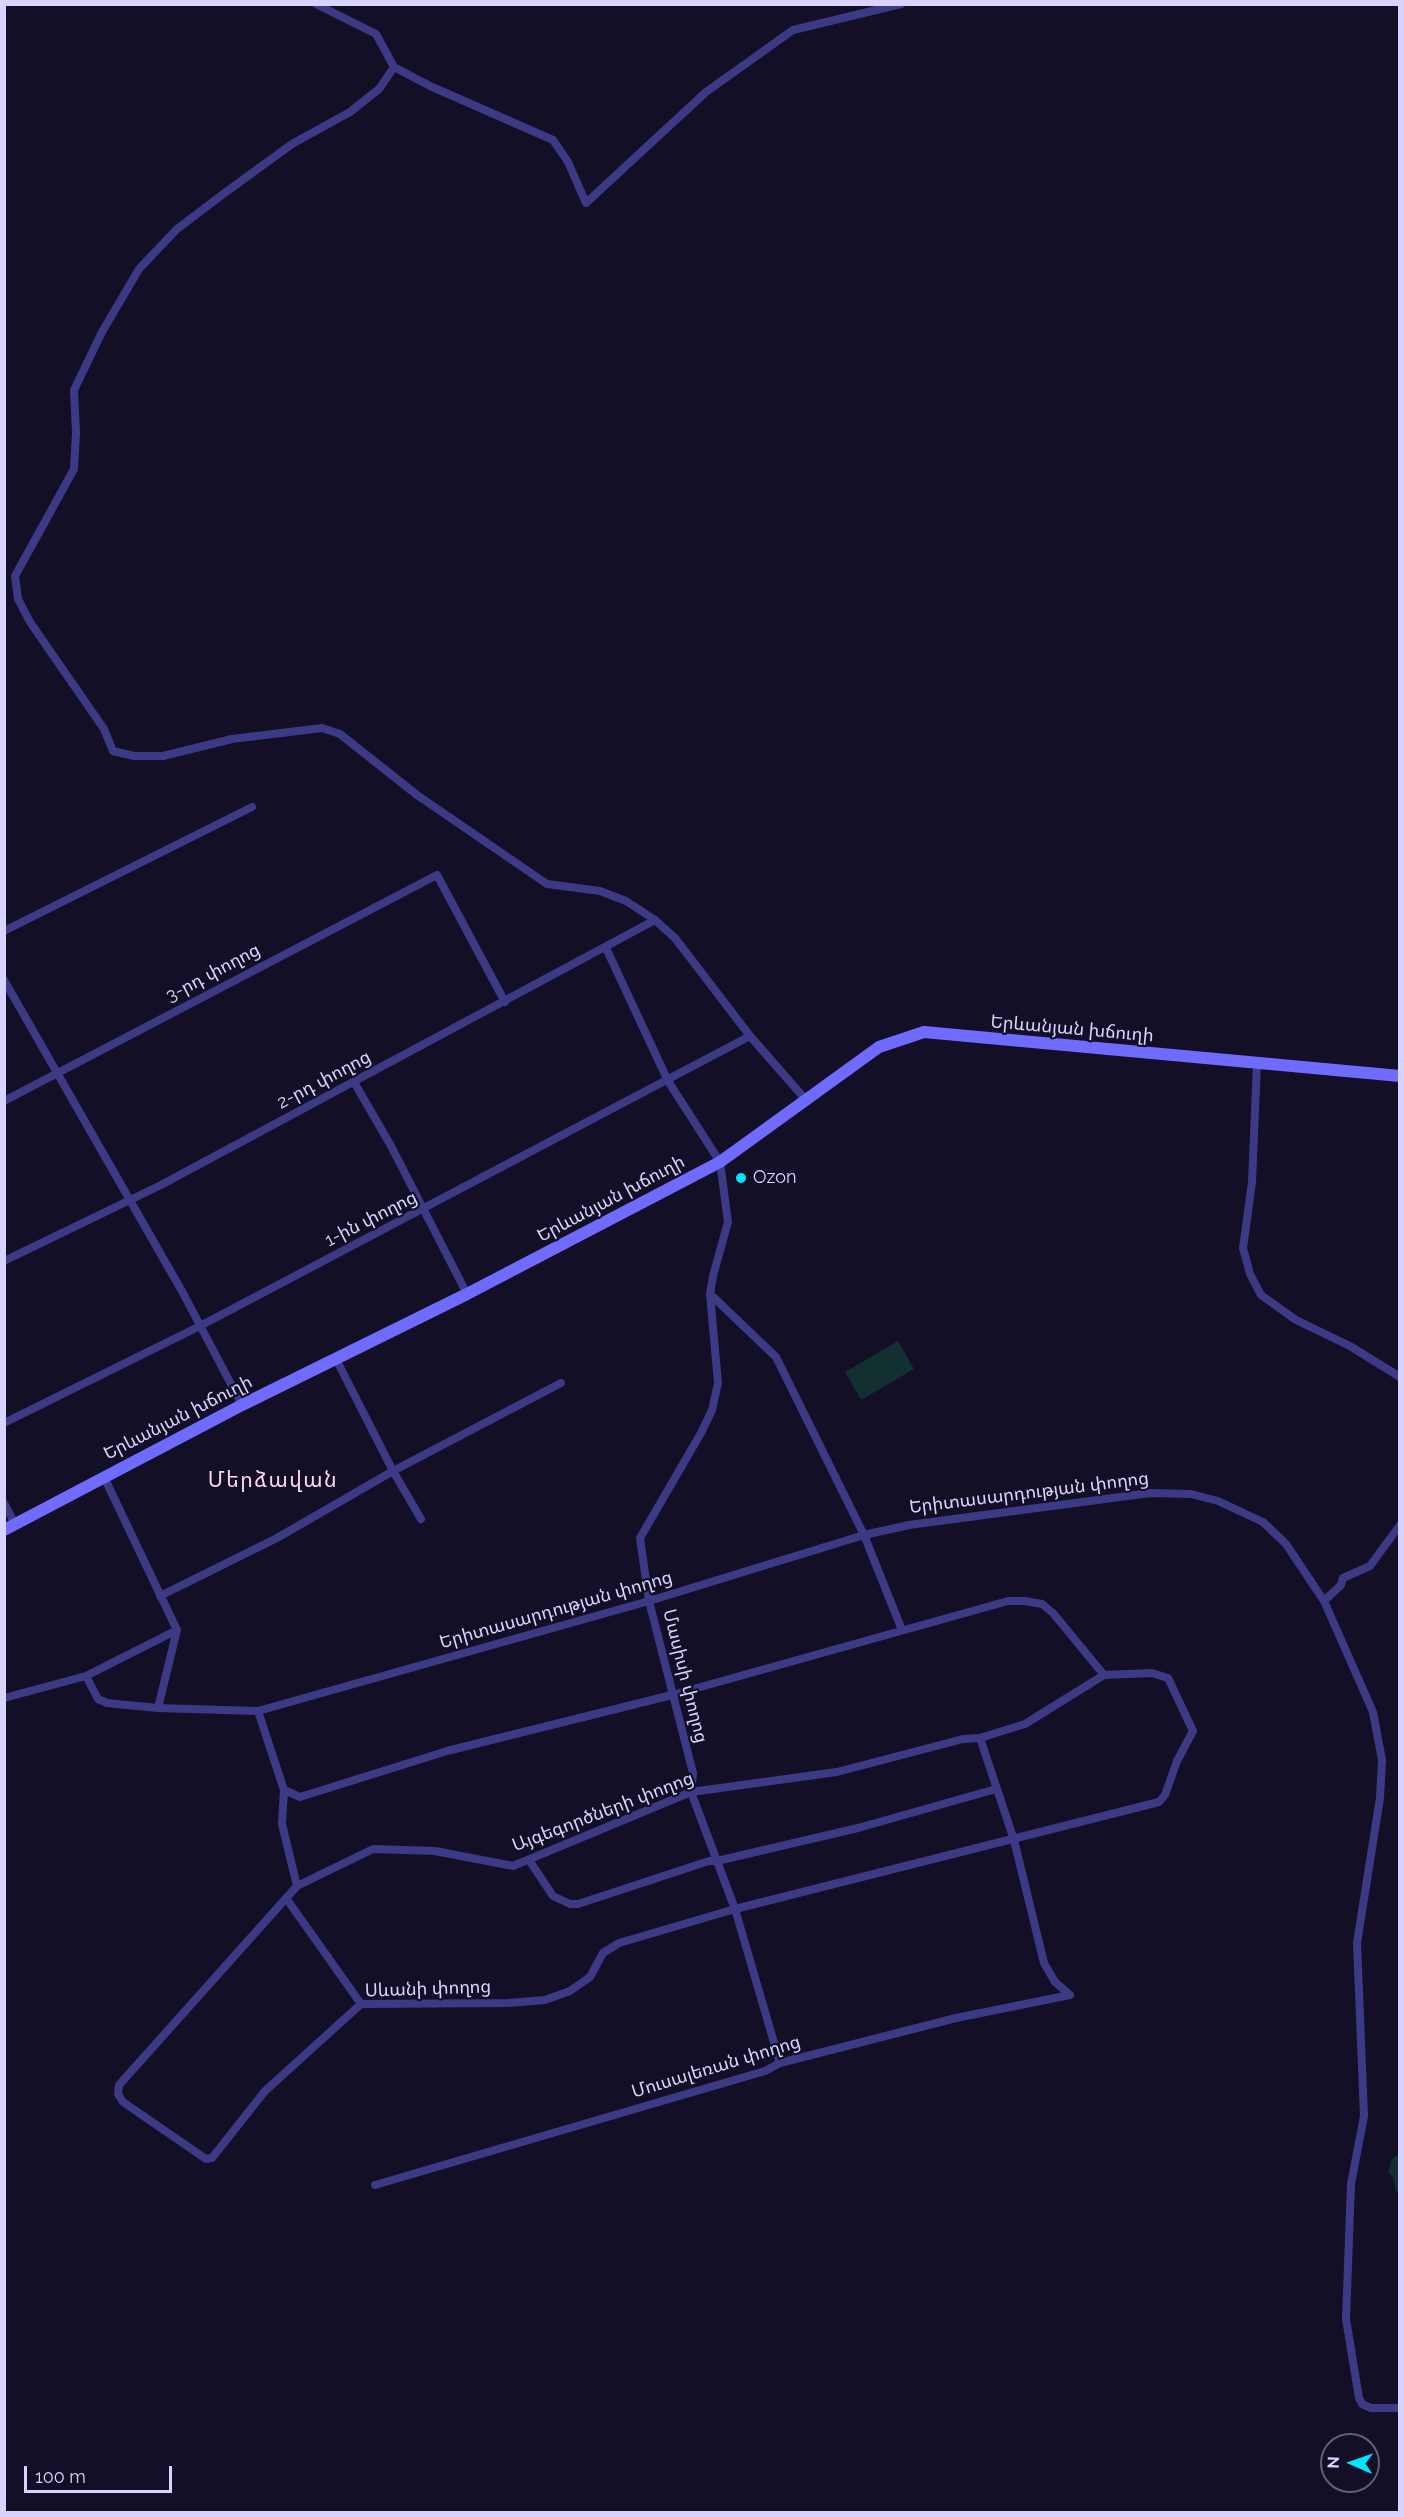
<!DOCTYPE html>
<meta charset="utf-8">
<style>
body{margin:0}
#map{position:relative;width:1404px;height:2517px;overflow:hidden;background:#130f26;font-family:Raleway,sans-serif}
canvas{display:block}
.frame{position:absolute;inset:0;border:6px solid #d9d4ff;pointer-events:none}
.north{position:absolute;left:1320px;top:2433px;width:60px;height:60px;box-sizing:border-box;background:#130f26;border:2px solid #625e7d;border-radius:50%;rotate:272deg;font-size:16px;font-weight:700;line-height:24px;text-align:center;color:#d9d4ff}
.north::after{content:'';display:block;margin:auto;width:21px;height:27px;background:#00e5ff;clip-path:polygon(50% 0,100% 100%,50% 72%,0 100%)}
.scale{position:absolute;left:24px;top:2466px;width:148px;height:27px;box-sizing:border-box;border:3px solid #d9d4ff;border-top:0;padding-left:8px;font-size:18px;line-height:21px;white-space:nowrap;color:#d9d4ff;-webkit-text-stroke:4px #130f26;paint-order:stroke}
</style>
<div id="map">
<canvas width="1404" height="2517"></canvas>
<div class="frame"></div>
<div class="north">N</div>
<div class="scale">100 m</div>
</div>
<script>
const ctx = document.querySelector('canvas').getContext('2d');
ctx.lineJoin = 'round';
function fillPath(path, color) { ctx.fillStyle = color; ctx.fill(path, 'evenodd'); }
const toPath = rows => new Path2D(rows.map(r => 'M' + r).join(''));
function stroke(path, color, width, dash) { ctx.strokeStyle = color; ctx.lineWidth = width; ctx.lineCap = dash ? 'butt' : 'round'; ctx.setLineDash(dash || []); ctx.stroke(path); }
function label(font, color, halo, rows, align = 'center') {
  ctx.font = font + ' Raleway,"Noto Sans Armenian",sans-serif'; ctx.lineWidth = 4.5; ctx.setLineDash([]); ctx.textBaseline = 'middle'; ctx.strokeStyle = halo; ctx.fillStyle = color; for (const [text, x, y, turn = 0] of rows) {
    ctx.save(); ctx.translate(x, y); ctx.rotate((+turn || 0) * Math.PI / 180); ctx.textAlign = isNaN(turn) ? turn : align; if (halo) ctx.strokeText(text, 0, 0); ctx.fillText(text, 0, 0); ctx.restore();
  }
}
const green = toPath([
 [898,1341,914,1369,861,1400,845,1372],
 [1399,2154,1399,2192,1396,2191,1393,2177,1388,2172,1392,2159]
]);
const minor = toPath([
 [316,4,376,34,394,67,379,89,350,112,292,144,226,192,177,229,139,269,102,332,74,390,76,433,74,469,15,576,18,599,30,622,104,729,113,751,134,756,163,756,232,739,322,728,340,734,417,795,547,884,600,891,626,901,655,920,675,938,750,1036,806,1100],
 [394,67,430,86,553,140,568,162,586,203,706,92,793,30,901,4],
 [4,931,252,807],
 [606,948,668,1081,720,1162,728,1222,713,1276,710,1294,718,1383,712,1410,701,1433,640,1538,649,1601,693,1773,691,1792,735,1909,780,2063],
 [4,980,183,1293,242,1405],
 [1257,1063,1252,1182,1243,1248,1250,1274,1261,1295,1296,1320,1350,1346,1400,1377],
 [354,1082,391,1146,467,1294],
 [4,1101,437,875,505,1002],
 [4,1261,161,1185,655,920],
 [710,1294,776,1357,864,1535,902,1630],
 [336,1359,393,1471,421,1519],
 [4,1423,200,1326,750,1036],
 [104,1477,177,1630,158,1708],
 [4,1503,15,1524],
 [160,1596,277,1538,393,1471,561,1383],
 [1324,1601,1341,1585,1343,1578,1370,1566,1400,1525],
 [86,1676,98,1699,107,1703,158,1708,258,1711,649,1601,864,1535,909,1525,1150,1493,1191,1494,1218,1501,1263,1522,1286,1544,1324,1601,1373,1712,1382,1760,1380,1798,1357,1943,1364,2116,1351,2184,1346,2319,1359,2398,1362,2404,1371,2408,1400,2408],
 [4,1698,86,1676,177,1630],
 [258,1711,284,1790,300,1797,447,1751,672,1695,1008,1601,1025,1601,1042,1604,1053,1613,1104,1675,1152,1673,1168,1678,1193,1731,1177,1761,1165,1795,1159,1802,735,1909,619,1943,603,1953,590,1977,570,1991,545,2000,508,2003,361,2004,265,2091,212,2158,206,2159,123,2102,118,2094,119,2085,297,1886,373,1849,435,1851,513,1866,691,1792,837,1772,963,1739,980,1738,1025,1724,1104,1675],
 [980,1738,1014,1840,1044,1963,1055,1982,1070,1995],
 [284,1790,282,1824,297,1886],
 [529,1860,553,1896,570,1904,578,1904,709,1861,717,1861,858,1828,996,1789],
 [286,1898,361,2004],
 [375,2185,765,2071,780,2063,956,2018,1070,1995]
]);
const secondary = toPath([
 [4,1530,242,1405,467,1294,720,1162,879,1047,924,1032,1400,1076]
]);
const markers = [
 [741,1178,6,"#00e5ff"]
];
const streetNames = [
 ["3-րդ փողոց",213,973,-28],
 ["Երևանյան խճուղի",1072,1029,5],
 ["2-րդ փողոց",324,1080,-28],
 ["Երևանյան խճուղի",611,1199,-28],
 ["1-ին փողոց",371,1219,-27],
 ["Երևանյան խճուղի",178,1418,-27],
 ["Երիտասարդության փողոց",1029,1493,-7],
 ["Երիտասարդության փողոց",556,1610,-16],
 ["Մասիսի փողոց",685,1676,76],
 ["Այգեգործների փողոց",603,1812,-21],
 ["Սևանի փողոց",428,1989,-2],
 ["Մուսալեռան փողոց",716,2067,-17]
];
const poiNames = [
 ["Ozon",753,1178]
];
const quarterNames = [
 ["Մերձավան",273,1481]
];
fillPath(green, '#12302f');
stroke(minor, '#3d3a85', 8);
stroke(secondary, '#6f6bff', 12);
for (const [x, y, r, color] of markers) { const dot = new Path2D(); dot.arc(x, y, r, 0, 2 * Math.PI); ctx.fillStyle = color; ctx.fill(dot); stroke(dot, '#130f26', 2); }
label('18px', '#d9d4ff', '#130f26', streetNames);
label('18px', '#d9d4ff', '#130f26', poiNames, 'left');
ctx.letterSpacing = '1.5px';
label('21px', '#ffd6f0', '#130f26', quarterNames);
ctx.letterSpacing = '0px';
</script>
